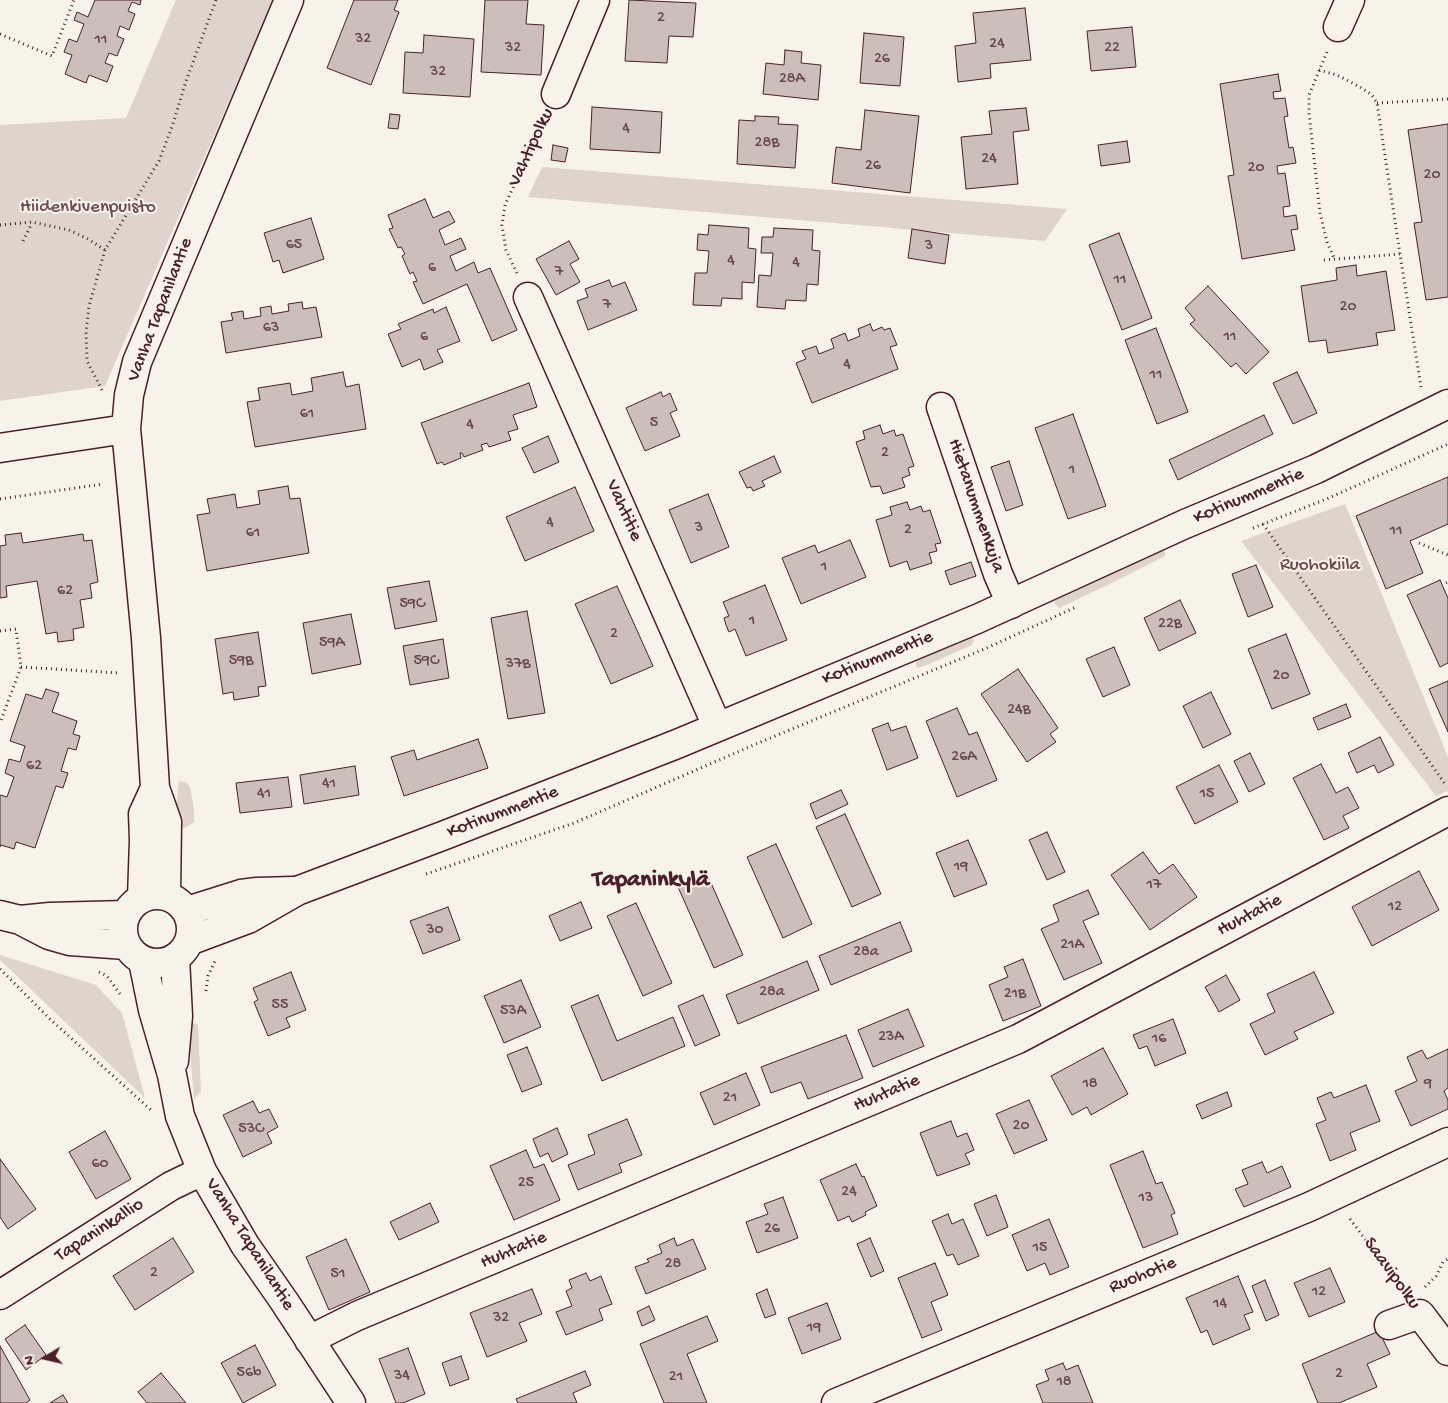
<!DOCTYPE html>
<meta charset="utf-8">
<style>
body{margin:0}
#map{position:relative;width:1448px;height:1403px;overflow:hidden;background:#f7f3e8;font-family:"Gochi Hand",sans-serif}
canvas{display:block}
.north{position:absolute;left:20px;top:1333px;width:50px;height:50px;-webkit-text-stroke:4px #f7f3e8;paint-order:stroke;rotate:261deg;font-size:14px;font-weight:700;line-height:20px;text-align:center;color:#4a1f2b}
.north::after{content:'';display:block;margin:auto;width:18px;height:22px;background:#4a1f2b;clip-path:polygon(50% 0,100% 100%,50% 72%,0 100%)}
</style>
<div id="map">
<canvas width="1448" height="1403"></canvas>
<div class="north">N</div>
</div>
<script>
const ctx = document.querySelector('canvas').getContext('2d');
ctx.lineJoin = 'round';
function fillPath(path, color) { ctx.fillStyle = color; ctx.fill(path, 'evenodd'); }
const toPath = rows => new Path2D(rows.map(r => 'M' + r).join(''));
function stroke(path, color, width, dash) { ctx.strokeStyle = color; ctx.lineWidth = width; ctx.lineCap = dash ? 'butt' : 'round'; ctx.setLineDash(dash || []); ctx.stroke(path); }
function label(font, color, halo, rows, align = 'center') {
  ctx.font = font + ' "Gochi Hand",sans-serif'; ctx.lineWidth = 4; ctx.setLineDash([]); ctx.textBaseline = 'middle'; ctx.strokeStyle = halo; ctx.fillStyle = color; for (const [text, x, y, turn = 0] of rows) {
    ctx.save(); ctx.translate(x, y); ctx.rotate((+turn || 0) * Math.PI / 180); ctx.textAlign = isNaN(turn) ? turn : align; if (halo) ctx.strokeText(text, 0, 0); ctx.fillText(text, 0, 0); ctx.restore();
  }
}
const green = toPath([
 [176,0,273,0,105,386,0,401,0,125,126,118],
 [542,167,1055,208,1067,209,1045,241,528,197],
 [1345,504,1448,757,1448,791,1436,796,1241,541],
 [1163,550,1165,552,1165,556,1112,583,1059,608,1055,604,1054,601],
 [972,637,974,640,972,645,927,665,918,668,916,666,916,661],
 [179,781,187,783,190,787,194,809,194,822,185,828,177,829,176,807],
 [0,955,96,985,122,1013,145,1098,0,960],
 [190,1021,198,1025,201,1091,194,1100,188,1026]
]);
const building = toPath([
 [95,0,141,0,140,5,132,2,128,11,135,14,129,30,120,26,117,36,124,39,117,56,109,53,105,63,113,66,107,82,89,75,86,83,65,74,72,55,64,52,69,39,77,42,84,24,74,20,77,12,88,17,95,0],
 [354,0,398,0,394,10,399,12,371,85,327,68,354,0],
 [485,0,528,0,526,24,544,25,541,75,481,72,485,0],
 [629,0,696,3,693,37,669,36,667,63,625,61,629,0],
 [1025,8,1031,60,990,64,991,78,958,82,955,46,976,43,973,13,1025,8],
 [1132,27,1136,67,1091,71,1087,31,1132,27],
 [864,33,904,37,900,86,860,83,864,33],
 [424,35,474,39,470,97,403,93,405,52,423,53,424,35],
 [785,50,802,52,801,63,821,65,818,100,763,94,766,63,784,65,785,50],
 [1278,74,1281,91,1273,92,1274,99,1285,98,1288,116,1284,117,1289,148,1293,147,1296,163,1277,166,1278,174,1285,173,1290,206,1283,207,1284,217,1296,215,1298,229,1291,230,1295,250,1242,259,1228,176,1234,175,1220,84,1278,74],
 [592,107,662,112,660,153,590,149,592,107],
 [1026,108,1029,130,1013,132,1018,184,966,189,961,137,992,134,989,111,1026,108],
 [865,110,919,116,910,193,832,183,836,147,861,150,865,110],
 [390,114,400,115,398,129,388,128,390,114],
 [755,116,779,117,778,124,798,125,795,168,737,164,739,120,755,121,755,116],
 [1448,124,1448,297,1426,300,1414,223,1422,222,1408,130,1448,124],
 [1127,141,1130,162,1101,166,1098,145,1127,141],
 [553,145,568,148,565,162,551,160,553,145],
 [425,199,433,218,449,211,455,222,439,230,445,245,461,238,466,249,450,256,456,271,474,262,478,273,490,268,517,330,492,341,467,284,423,304,413,282,417,281,413,272,410,274,402,256,405,254,401,247,398,248,389,229,393,228,388,215,425,199],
 [311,218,324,259,283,273,279,260,273,262,264,233,311,218],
 [709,225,749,228,748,248,756,249,754,283,742,282,742,299,722,298,721,306,693,305,695,273,707,273,709,251,697,250,698,234,708,235,709,225],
 [774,228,813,230,812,250,820,251,818,285,807,284,806,301,786,300,785,309,757,307,759,275,771,276,773,253,761,253,762,237,773,237,774,228],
 [912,229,949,235,945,264,908,258,912,229],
 [1119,233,1152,318,1122,330,1089,245,1119,233],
 [569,241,579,259,570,264,580,282,556,295,536,259,569,241],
 [1356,265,1357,276,1386,271,1395,330,1376,333,1378,345,1328,353,1326,340,1309,342,1301,286,1337,280,1336,268,1356,265],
 [609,280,612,287,625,282,637,310,588,330,577,301,588,297,585,289,609,280],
 [1208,286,1269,352,1246,374,1236,363,1231,367,1190,324,1195,320,1185,308,1208,286],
 [302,302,303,309,316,307,322,337,226,353,221,322,233,320,231,313,243,311,244,319,261,316,260,308,271,306,272,314,289,311,288,304,302,302],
 [446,307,460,341,437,350,443,362,424,370,420,359,402,367,388,334,401,329,398,324,433,309,434,313,446,307],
 [870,324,873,331,882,327,884,330,890,328,897,345,890,347,898,369,812,403,796,363,806,359,802,351,816,346,819,354,834,348,831,339,845,333,848,341,860,336,858,329,870,324],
 [1156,328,1188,412,1157,424,1125,340,1156,328],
 [343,372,346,387,359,384,366,429,255,447,247,402,260,400,258,388,290,383,292,395,313,391,311,378,343,372],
 [1297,372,1317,413,1293,424,1273,383,1297,372],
 [529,383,537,407,513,415,518,429,508,432,511,440,489,447,487,443,481,445,483,450,464,457,462,453,460,453,461,458,444,465,442,462,437,464,421,423,529,383],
 [661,392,663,397,670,393,677,410,670,413,680,436,645,451,626,408,661,392],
 [1073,414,1106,506,1068,519,1035,428,1073,414],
 [1264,415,1273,434,1178,480,1169,460,1264,415],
 [880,425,883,434,894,430,896,436,903,434,914,466,908,468,910,475,902,478,905,487,883,494,880,486,871,487,856,442,865,439,863,431,880,425],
 [548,436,559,462,534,473,522,448,548,436],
 [774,456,781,472,762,481,765,486,753,491,751,487,747,488,739,472,774,456],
 [1009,461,1023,505,1006,511,991,467,1009,461],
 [1448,477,1448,524,1410,541,1423,573,1386,589,1356,516,1448,477],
 [288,486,290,499,300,498,309,553,207,571,197,515,210,513,207,499,235,494,237,508,260,504,258,491,288,486],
 [575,487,594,531,525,561,506,517,575,487],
 [708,494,729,547,691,563,669,510,708,494],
 [907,502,910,510,921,506,923,512,930,510,941,543,935,544,937,551,929,553,932,563,910,570,907,561,890,567,876,520,892,515,890,507,907,502],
 [21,533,23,543,83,534,84,541,92,540,98,582,90,584,92,598,80,600,84,627,73,629,74,640,58,642,57,632,46,634,37,581,6,586,7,597,0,598,0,546,6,545,5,535,21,533],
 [850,540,866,577,801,604,782,558,815,545,818,553,850,540],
 [971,562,976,576,950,585,945,571,971,562],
 [1256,565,1273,607,1248,617,1232,574,1256,565],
 [1440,580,1448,598,1448,663,1440,667,1407,595,1440,580],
 [429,581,437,621,395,629,387,588,429,581],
 [765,585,787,640,746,656,735,629,729,632,726,625,724,618,729,616,723,602,765,585],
 [617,586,653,666,611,684,575,604,617,586],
 [1180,600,1196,633,1159,651,1144,618,1180,600],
 [527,611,545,713,508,719,491,618,527,611],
 [351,614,361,664,312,674,303,623,351,614],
 [258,632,266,686,258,687,259,696,234,700,233,692,223,694,215,639,258,632],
 [1286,634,1310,694,1272,709,1248,649,1286,634],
 [443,639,449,678,410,685,403,646,443,639],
 [1114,647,1130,685,1103,697,1086,659,1114,647],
 [1018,669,1058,728,1050,734,1056,742,1027,762,981,694,1018,669],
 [1448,681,1448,732,1429,689,1448,681],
 [46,689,59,693,52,712,77,721,73,734,80,736,76,750,68,748,61,771,68,773,63,788,56,786,35,848,16,842,14,849,1,845,0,847,0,795,7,797,14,777,5,773,9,759,20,762,25,746,10,741,26,694,42,699,46,689],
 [1211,692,1231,734,1203,748,1183,706,1211,692],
 [1346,704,1351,717,1318,730,1313,718,1346,704],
 [957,708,969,735,977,732,997,780,957,797,926,721,957,708],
 [888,723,891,731,906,726,918,758,887,770,872,729,888,723],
 [1380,737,1394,765,1378,773,1374,765,1357,773,1348,753,1380,737],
 [478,739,488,768,404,796,391,757,414,750,417,760,478,739],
 [1250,753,1265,784,1249,792,1234,761,1250,753],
 [1321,764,1336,793,1348,787,1359,808,1343,816,1349,828,1324,840,1293,778,1321,764],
 [1219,765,1238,802,1195,824,1176,787,1219,765],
 [355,766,359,795,304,804,300,775,355,766],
 [288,777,292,807,240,813,236,783,288,777],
 [841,790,848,804,816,819,810,804,841,790],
 [845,814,881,894,852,907,816,827,845,814],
 [1047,832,1065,872,1047,880,1029,840,1047,832],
 [968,840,987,884,954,897,936,853,968,840],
 [776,844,812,924,783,938,747,857,776,844],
 [1143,852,1159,874,1173,864,1197,897,1150,930,1111,875,1143,852],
 [1419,871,1439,910,1372,946,1352,907,1419,871],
 [707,874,743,955,714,968,678,887,707,874],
 [1088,890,1099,914,1083,921,1102,963,1064,980,1041,929,1059,921,1053,905,1088,890],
 [581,902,592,928,560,941,549,916,581,902],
 [636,903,672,983,643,996,607,916,636,903],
 [448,907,460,940,423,954,410,921,448,907],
 [900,922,912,951,831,985,819,956,900,922],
 [1023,959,1041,1006,1003,1021,989,985,1008,977,1004,967,1023,959],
 [807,961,819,990,738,1024,726,995,807,961],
 [291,972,306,1010,286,1018,290,1027,268,1036,254,1002,258,1000,253,988,291,972],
 [1314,972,1334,1013,1294,1032,1298,1039,1265,1055,1250,1024,1275,1012,1267,994,1314,972],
 [1226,975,1240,1000,1219,1012,1205,987,1226,975],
 [521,980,541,1027,504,1043,484,996,521,980],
 [598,995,617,1041,673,1017,685,1046,602,1081,571,1006,598,995],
 [703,995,720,1035,695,1046,678,1006,703,995],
 [908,1009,924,1046,873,1067,858,1030,908,1009],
 [1173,1019,1186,1053,1155,1066,1147,1046,1139,1049,1133,1035,1173,1019],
 [846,1035,863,1078,808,1099,801,1082,771,1093,761,1067,846,1035],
 [527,1047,542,1084,522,1092,507,1055,527,1047],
 [1103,1048,1128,1094,1091,1115,1087,1107,1072,1115,1051,1076,1103,1048],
 [1448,1049,1448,1088,1444,1091,1448,1100,1448,1109,1411,1126,1395,1091,1417,1081,1407,1057,1422,1050,1427,1059,1448,1049],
 [746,1073,760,1105,714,1125,700,1093,746,1073],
 [1366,1085,1380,1121,1350,1133,1356,1150,1330,1161,1316,1124,1326,1120,1317,1098,1331,1092,1334,1098,1366,1085],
 [1227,1092,1232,1106,1202,1119,1196,1105,1227,1092],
 [1029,1100,1047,1140,1014,1154,996,1114,1029,1100],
 [253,1101,259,1113,269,1109,278,1127,267,1133,272,1143,243,1157,223,1115,253,1101],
 [627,1119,642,1155,619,1164,622,1172,578,1190,568,1165,595,1154,588,1135,627,1119],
 [951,1121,957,1137,967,1133,974,1150,965,1154,970,1164,937,1176,920,1133,951,1121],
 [557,1128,568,1154,552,1162,548,1153,540,1157,533,1139,557,1128],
 [105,1131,131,1179,96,1199,69,1152,105,1131],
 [526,1150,534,1168,544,1164,560,1200,514,1220,490,1166,526,1150],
 [1143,1151,1156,1184,1162,1182,1175,1213,1171,1215,1178,1234,1143,1248,1110,1165,1143,1151],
 [0,1159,36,1209,8,1229,0,1217,0,1159],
 [1262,1162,1267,1173,1282,1166,1291,1187,1244,1207,1235,1189,1248,1184,1242,1170,1262,1162],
 [856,1164,862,1177,864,1176,877,1206,865,1212,866,1215,852,1222,849,1216,838,1221,820,1180,856,1164],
 [996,1195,1008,1227,987,1236,974,1204,996,1195],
 [783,1197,798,1238,757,1253,746,1222,768,1214,764,1204,783,1197],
 [430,1203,439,1222,399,1240,390,1222,430,1203],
 [948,1214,952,1224,963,1219,979,1256,958,1265,953,1254,947,1256,932,1221,948,1214],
 [1049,1219,1069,1267,1050,1275,1045,1263,1027,1271,1012,1235,1049,1219],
 [173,1238,194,1272,135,1310,113,1276,173,1238],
 [674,1238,677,1246,693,1239,706,1269,646,1294,635,1267,649,1262,647,1259,662,1253,659,1245,674,1238],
 [870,1238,884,1271,871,1277,857,1244,870,1238],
 [346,1239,370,1292,329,1310,306,1257,346,1239],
 [935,1263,948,1295,931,1302,942,1330,922,1338,898,1278,935,1263],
 [1330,1268,1345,1302,1309,1317,1294,1283,1330,1268],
 [586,1273,590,1281,601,1276,612,1304,599,1309,603,1320,566,1335,556,1312,572,1306,566,1291,572,1288,569,1280,586,1273],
 [1238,1276,1253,1312,1244,1315,1250,1329,1213,1345,1207,1330,1201,1333,1186,1298,1238,1276],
 [1265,1280,1279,1315,1266,1321,1252,1286,1265,1280],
 [532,1289,542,1314,519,1323,527,1341,487,1357,470,1313,532,1289],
 [767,1289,776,1314,765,1318,756,1294,767,1289],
 [827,1303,841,1339,802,1354,788,1318,827,1303],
 [649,1306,655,1320,642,1326,637,1312,649,1306],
 [707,1316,718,1341,687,1354,707,1403,664,1403,640,1344,707,1316],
 [25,1325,46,1355,26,1370,5,1339,25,1325],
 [1379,1331,1390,1354,1367,1364,1377,1387,1339,1403,1318,1403,1302,1364,1379,1331],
 [255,1345,276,1385,243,1403,221,1363,255,1345],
 [0,1346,30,1400,26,1403,0,1403,0,1346],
 [408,1348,425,1394,403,1403,396,1403,379,1359,408,1348],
 [461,1356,469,1379,450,1386,442,1363,461,1356],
 [1063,1363,1066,1370,1078,1365,1093,1403,1043,1403,1036,1385,1049,1380,1045,1370,1063,1363],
 [585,1371,591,1385,573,1393,577,1403,518,1403,516,1399,585,1371],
 [161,1373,186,1403,147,1403,138,1392,161,1373],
 [63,1395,68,1403,50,1403,63,1395]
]);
const path = toPath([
 [0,34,52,56,74,0],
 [1327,52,1309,95,1309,113,1320,213,1327,242,1335,260],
 [1319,70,1337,75,1360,87,1372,95,1377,103,1400,254],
 [1377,103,1448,99],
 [0,225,32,222,69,230,88,239,105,250],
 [23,241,32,223],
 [1324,260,1400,254,1421,387],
 [517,273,506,250,502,225,505,205,545,119],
 [102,390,87,361,86,332,89,306,105,250,159,161,173,124,186,81,216,0],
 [0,499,103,484],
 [1263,524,1445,784],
 [1253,528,1329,498,1448,444],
 [1419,543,1448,555],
 [1446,583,1448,582],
 [0,631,16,629,21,667,0,723],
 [21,667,120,673],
 [426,874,574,823,756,744,989,647,1076,607],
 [0,969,51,1020,151,1110],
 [99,972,107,976,120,994],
 [206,991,208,976,215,961],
 [1350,1219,1403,1290],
 [1425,1287,1436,1276,1443,1262,1448,1259]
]);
const minor = toPath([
 [1338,27,1350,0],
 [556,94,595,0],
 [528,297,717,726],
 [941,407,998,574,1011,604],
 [0,448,126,429],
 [166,896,167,822,155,788,146,638,126,429,129,395,137,362,289,0],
 [142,898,144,840,143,814,155,788],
 [143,961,153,1010,172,1075,180,1116,202,1171,245,1245,284,1301,351,1403],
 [174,1061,178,1016,175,958],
 [0,1295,171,1186,202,1171],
 [1389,1325,1420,1314,1448,1351],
 [309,1340,357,1316,1018,1039,1448,811],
 [836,1403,1309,1207,1448,1142]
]);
const major = toPath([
 '123 929a34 34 0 1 1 68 0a34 34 0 1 1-68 0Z',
 [187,911,241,894,257,892,293,891],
 [0,915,20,920,49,935,70,941,126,945],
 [20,920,50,917,125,915],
 [189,941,248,919,297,891,445,835,677,744,977,619,1185,524,1316,469,1448,404]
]);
const numberNames = [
 ["2",661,19],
 ["32",363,40],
 ["11",101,41],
 ["24",997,45],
 ["32",513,49],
 ["22",1112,49],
 ["26",882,60],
 ["32",438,73],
 ["28A",792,80],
 ["4",626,130],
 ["28B",767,144],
 ["24",989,160],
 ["26",873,167],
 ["20",1256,169],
 ["20",1432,176],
 ["65",294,246],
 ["3",929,247],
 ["4",731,262],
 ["4",796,264],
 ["6",432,269],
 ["7",559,273],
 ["11",1120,281],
 ["7",607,306],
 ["20",1348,308],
 ["63",271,329],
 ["6",424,338],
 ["11",1230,338],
 ["4",847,366],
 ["11",1156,376],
 ["61",307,415],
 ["5",654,424],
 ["4",470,426],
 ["2",885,454],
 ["1",1072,471],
 ["4",550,524],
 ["3",699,529],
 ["2",908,531],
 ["11",1396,532],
 ["61",253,534],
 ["1",824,568],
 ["62",65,592],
 ["59C",412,605],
 ["1",752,622],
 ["22B",1170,625],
 ["2",614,635],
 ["59A",332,644],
 ["59B",241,662],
 ["59C",426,662],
 ["37B",518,665],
 ["20",1281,677],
 ["24B",1019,711],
 ["26A",964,758],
 ["62",34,767],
 ["41",329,785],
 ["41",264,795],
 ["15",1207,795],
 ["19",961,868],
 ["17",1154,886],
 ["12",1395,908],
 ["30",435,931],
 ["21A",1072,946],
 ["28a",866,953],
 ["28a",772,993],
 ["21B",1015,995],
 ["55",280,1006],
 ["53A",513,1012],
 ["23A",891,1038],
 ["16",1159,1040],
 ["18",1090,1085],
 ["9",1428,1085],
 ["21",730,1099],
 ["20",1021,1127],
 ["53C",251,1130],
 ["60",100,1165],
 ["25",526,1184],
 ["24",849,1193],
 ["13",1146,1199],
 ["26",772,1230],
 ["15",1040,1249],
 ["28",673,1265],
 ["2",154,1274],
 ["51",338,1275],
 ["12",1319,1293],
 ["14",1220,1305],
 ["32",501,1319],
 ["19",814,1329],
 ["56b",249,1374],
 ["2",1339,1375],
 ["34",402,1377],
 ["21",676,1378],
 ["18",1064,1383]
];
const streetNames = [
 ["Vahtipolku",532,148,-65],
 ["Vanha Tapanilantie",161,310,-69],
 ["Kotinummentie",1249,497,-23],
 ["Hietanummenkuja",975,506,71],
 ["Vahtitie",623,511,66],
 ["Kotinummentie",878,659,-22],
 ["Kotinummentie",503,813,-21],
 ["Huhtatie",1250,916,-28],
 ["Huhtatie",887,1094,-23],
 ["Tapaninkallio",100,1231,-33],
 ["Vanha Tapanilantie",249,1245,58],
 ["Huhtatie",514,1251,-23],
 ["Saavipolku",1391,1274,54],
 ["Ruohotie",1143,1276,-22]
];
const parkNames = [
 ["Hiidenkivenpuisto",88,208],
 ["Ruohokiila",1320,566]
];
const districtNames = [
 ["Tapaninkylä",651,881]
];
fillPath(green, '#ded4cc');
fillPath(building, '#ccbfb9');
stroke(building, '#4a1f2b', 1);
stroke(minor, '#4a1f2b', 31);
stroke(major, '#4a1f2b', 31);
stroke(path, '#4a1f2b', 3, [1, 4]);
stroke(minor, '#f7f3e8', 28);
stroke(major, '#f7f3e8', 28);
label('16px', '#6a474e', null, numberNames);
label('19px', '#4a1f2b', '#f7f3e8', streetNames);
label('19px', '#6f4c53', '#f7f3e8', parkNames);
label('bold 24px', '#4a1f2b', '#f7f3e8', districtNames);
</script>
